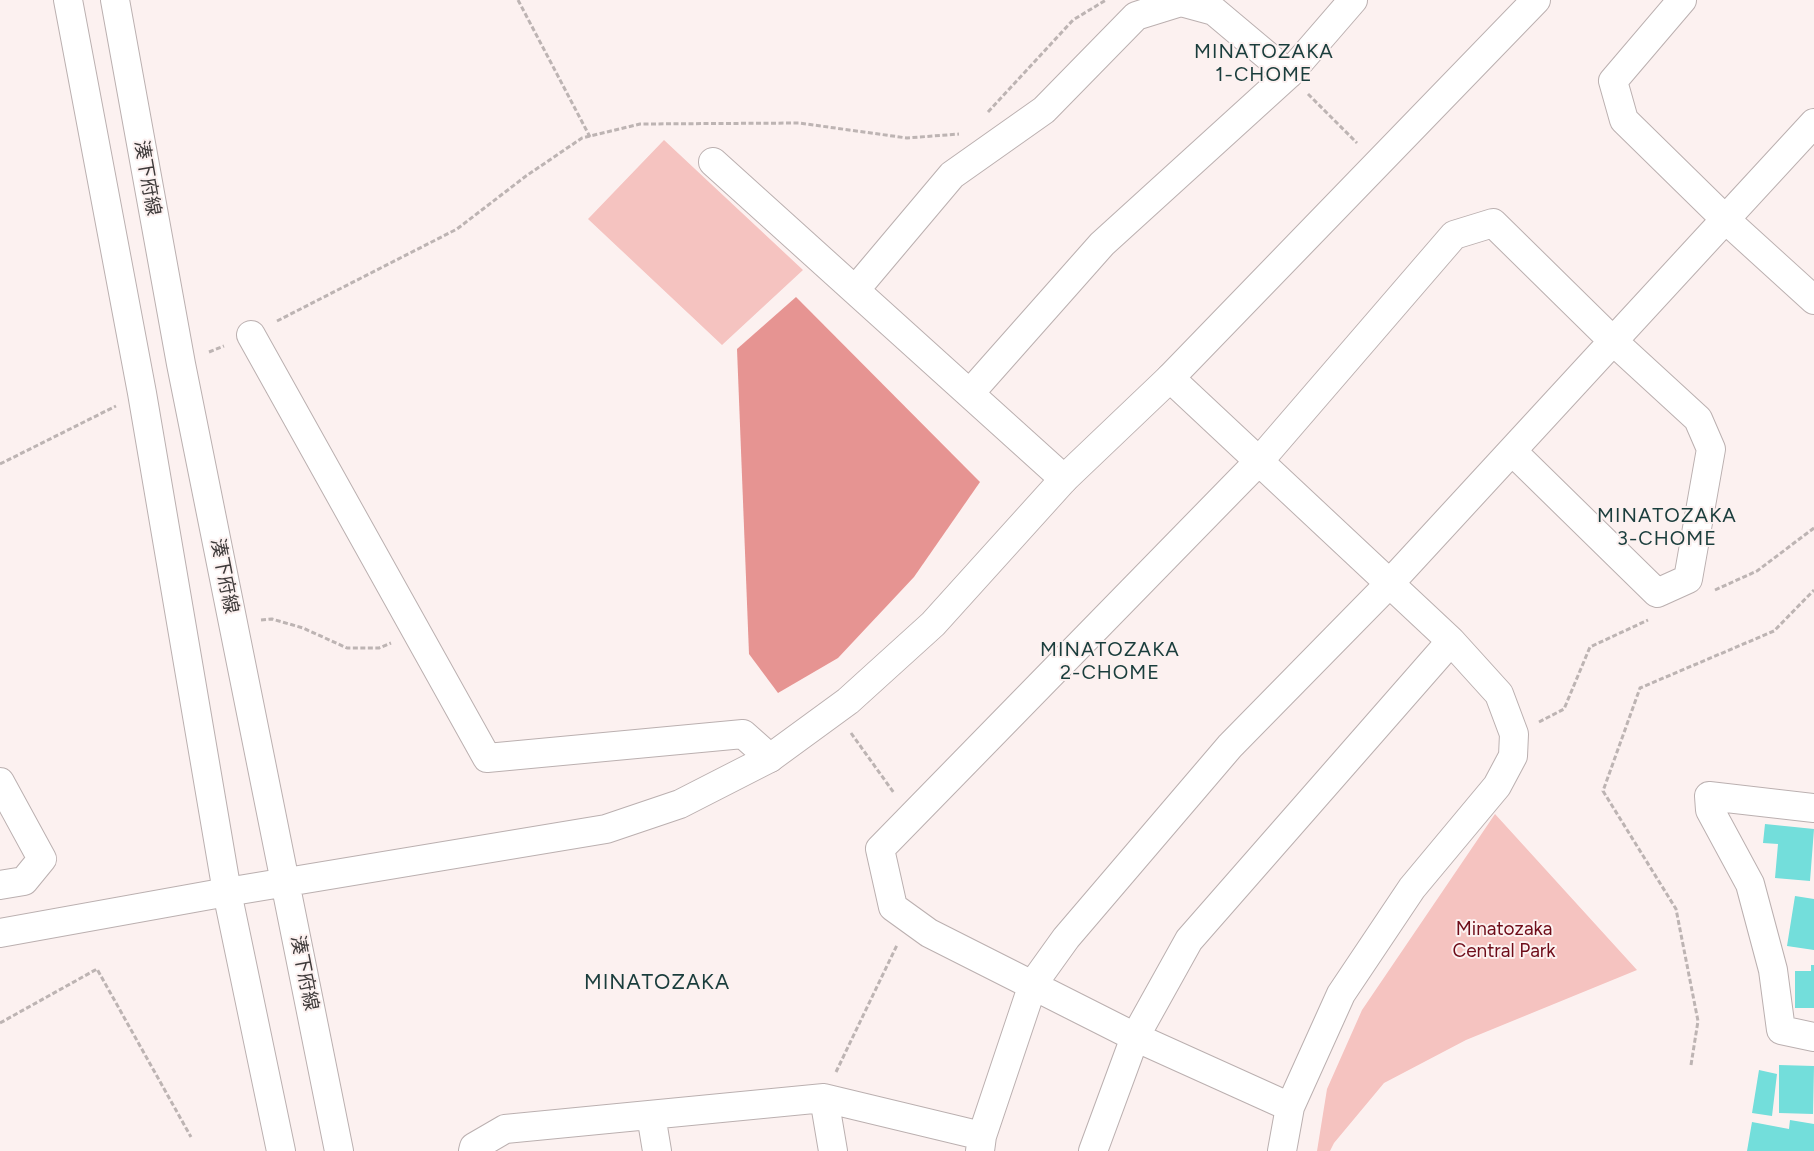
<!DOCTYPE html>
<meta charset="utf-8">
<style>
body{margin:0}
canvas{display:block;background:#fcf1f0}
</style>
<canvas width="1814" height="1151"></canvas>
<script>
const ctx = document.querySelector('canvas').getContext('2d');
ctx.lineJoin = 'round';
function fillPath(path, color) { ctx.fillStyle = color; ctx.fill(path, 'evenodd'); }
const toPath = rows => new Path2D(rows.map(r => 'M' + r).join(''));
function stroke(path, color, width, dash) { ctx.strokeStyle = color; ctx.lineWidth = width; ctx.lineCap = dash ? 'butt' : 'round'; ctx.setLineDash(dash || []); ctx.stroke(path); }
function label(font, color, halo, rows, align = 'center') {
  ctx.font = font + ' Figtree,"Noto Sans JP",sans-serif'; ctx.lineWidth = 4; ctx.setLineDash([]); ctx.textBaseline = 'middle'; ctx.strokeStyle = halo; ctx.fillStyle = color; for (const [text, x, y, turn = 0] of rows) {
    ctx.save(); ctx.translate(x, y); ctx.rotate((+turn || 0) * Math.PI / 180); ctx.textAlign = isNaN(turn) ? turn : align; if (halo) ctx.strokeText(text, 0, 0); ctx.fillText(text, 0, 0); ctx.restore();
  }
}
const green = toPath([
 [664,140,803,270,722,345,588,219],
 [1495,814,1637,970,1466,1040,1384,1083,1334,1143,1330,1151,1317,1151,1327,1089,1362,1010]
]);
const water = toPath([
 [796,297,980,482,914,577,838,658,778,693,749,654,737,349]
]);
const building = toPath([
 [1765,824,1814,829,1810,881,1775,878,1778,844,1763,843],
 [1795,896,1814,899,1814,950,1787,946],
 [1811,965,1814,965,1814,1008,1795,1008,1795,971,1811,971],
 [1779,1065,1814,1066,1813,1114,1779,1113],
 [1759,1070,1777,1074,1772,1116,1752,1113],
 [1790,1120,1814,1124,1814,1151,1747,1151,1752,1122,1789,1129]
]);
const path = toPath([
 [518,0,590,137],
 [1308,94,1357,143],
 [988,112,1073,20,1106,0],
 [277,321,457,229,526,176,582,138,640,124,799,123,907,138,959,134],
 [209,352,224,346],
 [0,464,116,406],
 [1715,590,1757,571,1814,528],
 [261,620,272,619,303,628,347,648,379,648,391,643],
 [1539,722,1564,709,1590,647,1648,620],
 [851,733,894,793],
 [0,1023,97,969,191,1137],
 [1691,1065,1698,1021,1676,909,1603,791,1640,688,1774,631,1814,590],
 [836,1072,897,945]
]);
const street = toPath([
 [1682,0,1613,81,1624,120,1725,219,1814,300],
 [713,162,1064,479],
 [856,289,952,175,1044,110,1136,16,1181,2,1214,11,1289,74],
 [251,335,487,758,743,734,770,758],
 [1170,378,1451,641,1499,694,1514,734,1513,756,1497,786,1412,888,1341,994,1290,1107,1282,1151],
 [970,393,1102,244,1289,74,1353,0],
 [0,782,42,859,24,881,0,885],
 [1814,808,1709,796,1710,810,1750,884,1773,970,1781,1030,1814,1037],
 [824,1098,833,1151],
 [1290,1107,1135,1037,929,933,893,907,880,849,1260,460,1454,235,1493,223,1613,341,1698,419,1711,449,1688,579,1657,593,1512,451],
 [651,1115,657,1151],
 [473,1151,474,1147,505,1129,824,1098,982,1136],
 [980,1151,982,1136,1033,984,1066,938,1230,746,1390,583,1814,123],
 [1093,1151,1135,1037,1189,940,1451,641]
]);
const secondary = toPath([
 [68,0,142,393,227,892,281,1151],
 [115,0,181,364,339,1151],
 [0,933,227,892,606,829,680,804,770,758,848,701,933,624,1064,479,1170,378,1536,0]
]);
const streetNames = [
 ["湊下府線",147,178,80],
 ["湊下府線",224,576,79],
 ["湊下府線",304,973,79]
];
const parkNames = [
 ["Minatozaka",1504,929],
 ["Central Park",1504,951]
];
const neighbourhoodNames = [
 ["MINATOZAKA",1264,52],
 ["1-CHOME",1264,75],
 ["MINATOZAKA",1667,516],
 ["3-CHOME",1667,539],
 ["MINATOZAKA",1110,650],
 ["2-CHOME",1110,673]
];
const quarterNames = [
 ["MINATOZAKA",657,983]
];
fillPath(green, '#f5c3c0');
fillPath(water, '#e69492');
fillPath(building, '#73dedb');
stroke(street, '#bbb0b0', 30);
stroke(secondary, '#bbb0b0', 30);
stroke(path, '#bdb4b3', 3, [5, 2.5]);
stroke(street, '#fff', 28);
stroke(secondary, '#fff', 28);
label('19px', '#3e3a3a', '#fcf1f0', streetNames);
label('19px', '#6e0c19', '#fcf1f0', parkNames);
ctx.letterSpacing = '1px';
label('20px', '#1a3d3c', '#fcf1f0', neighbourhoodNames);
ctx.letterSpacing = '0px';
ctx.letterSpacing = '1px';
label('21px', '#1a3d3c', '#fcf1f0', quarterNames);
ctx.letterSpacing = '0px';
</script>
